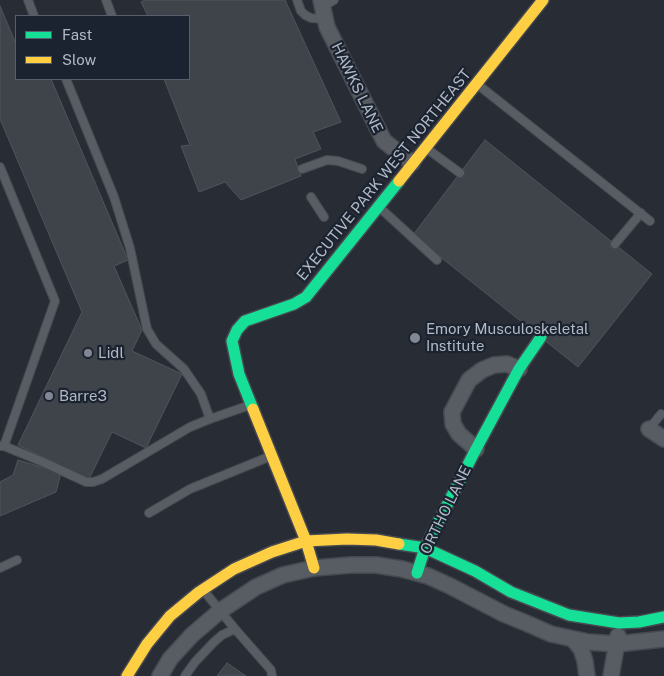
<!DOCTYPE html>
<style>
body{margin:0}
#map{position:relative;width:664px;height:676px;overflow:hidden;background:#282c35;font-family:"Public Sans",sans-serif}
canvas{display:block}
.legend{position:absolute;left:15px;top:15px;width:175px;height:65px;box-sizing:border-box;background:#1c2330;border:1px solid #585f6c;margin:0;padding:6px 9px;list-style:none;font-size:15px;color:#b2b9c6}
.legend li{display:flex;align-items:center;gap:10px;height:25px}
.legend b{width:25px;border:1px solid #585f6c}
</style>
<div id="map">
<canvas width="664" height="676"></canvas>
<ul class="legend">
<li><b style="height:6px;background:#16e098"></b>Fast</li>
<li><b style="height:6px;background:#ffcf43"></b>Slow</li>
</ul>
</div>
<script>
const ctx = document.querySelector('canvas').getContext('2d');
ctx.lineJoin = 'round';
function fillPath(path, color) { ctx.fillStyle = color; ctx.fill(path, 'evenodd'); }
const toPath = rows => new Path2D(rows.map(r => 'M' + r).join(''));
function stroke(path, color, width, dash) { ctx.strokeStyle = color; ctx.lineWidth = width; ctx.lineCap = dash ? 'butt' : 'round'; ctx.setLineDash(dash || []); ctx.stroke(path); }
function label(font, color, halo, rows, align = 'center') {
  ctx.font = font + ' "Public Sans",sans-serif'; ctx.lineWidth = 4.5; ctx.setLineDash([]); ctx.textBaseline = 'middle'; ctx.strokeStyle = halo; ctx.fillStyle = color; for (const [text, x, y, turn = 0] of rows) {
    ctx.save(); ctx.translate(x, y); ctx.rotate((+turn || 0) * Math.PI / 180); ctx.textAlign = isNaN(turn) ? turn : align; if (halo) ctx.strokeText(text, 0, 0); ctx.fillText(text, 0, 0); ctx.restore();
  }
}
const building = toPath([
 [145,0,285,0,341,122,313,132,321,149,295,159,301,176,241,200,225,182,199,192,181,146,190,145,164,79,189,79,189,16,148,16,141,2,145,0],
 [0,6,16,44,16,79,51,79,128,260,114,266,142,330,132,351,182,374,146,448,112,432,89,479,18,445,82,312,0,119,0,6],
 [485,140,652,274,578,367,413,235,485,140],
 [18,460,61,473,56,492,0,516,0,482,13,475,18,460],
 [227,663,246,676,217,676,227,663]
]);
const lane = toPath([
 [28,0,34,16],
 [106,0,112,16],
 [297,0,301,11,305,15,311,18,326,19],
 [324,6,334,0],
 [66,79,114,197,130,248,147,329,156,344,184,369,201,394,210,419],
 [477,84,650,221],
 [426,148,460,173],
 [0,167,55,301,4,446,0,446],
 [302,169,327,160,338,161,362,169],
 [311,197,324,217],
 [379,207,437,260],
 [615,244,641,213],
 [649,429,661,414],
 [4,446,43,462,86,482,93,482,102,479,190,427,210,419,250,405],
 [149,513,190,489,271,456],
 [0,568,17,560],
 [235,629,271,670,272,676],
 [185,676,195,662,214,642,222,635,235,629,204,591]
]);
const street = toPath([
 [321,0,327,27,384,141,412,163],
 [649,429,664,439],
 [476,449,459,434,453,424,452,412,469,380,482,370,494,365,507,364,519,369],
 [573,639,581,649,585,661,587,676],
 [160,676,170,659,192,635,220,611,256,587,283,575,314,568,351,565,376,565,402,569,428,576,450,586,504,614,526,623,551,634,588,642,617,644,664,639],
 [611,676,618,636]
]);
const fast = toPath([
 [253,409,239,374,232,341,237,330,245,321,294,304,306,297,399,181],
 [399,544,425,548,475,571,511,592,569,615,619,623,639,622,664,617],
 [417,573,425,548,476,449,519,369,541,337]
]);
const slow = toPath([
 [399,181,543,0],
 [253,409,306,541,314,568],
 [127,676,147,644,170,616,199,592,234,569,272,552,306,541,347,539,376,540,399,544]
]);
const markers = [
 [415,338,6,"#828893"],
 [88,353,5,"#828893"],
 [49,396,5,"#828893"]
];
const streetNames = [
 ["HAWKS LANE",357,88,64],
 ["EXECUTIVE PARK WEST NORTHEAST",384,175,-51],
 ["ORTHO LANE",446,510,-64]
];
const poiNames = [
 ["Emory Musculoskeletal",426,329],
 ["Institute",426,346],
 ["Lidl",98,353],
 ["Barre3",59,396]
];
fillPath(building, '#3f434a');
stroke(building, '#50545d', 1);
stroke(lane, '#46494f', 10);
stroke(street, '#46494f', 18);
stroke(fast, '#46494f', 14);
stroke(slow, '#46494f', 14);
stroke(lane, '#585c63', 8);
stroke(street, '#585c63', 15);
stroke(fast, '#16e098', 11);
stroke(slow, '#ffcf43', 11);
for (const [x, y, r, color] of markers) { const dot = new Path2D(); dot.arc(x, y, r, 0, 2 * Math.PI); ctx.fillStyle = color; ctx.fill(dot); stroke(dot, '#1c2330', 2); }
label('15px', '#b2b9c6', '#1c2330', streetNames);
label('15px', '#b2b9c6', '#1c2330', poiNames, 'left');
</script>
